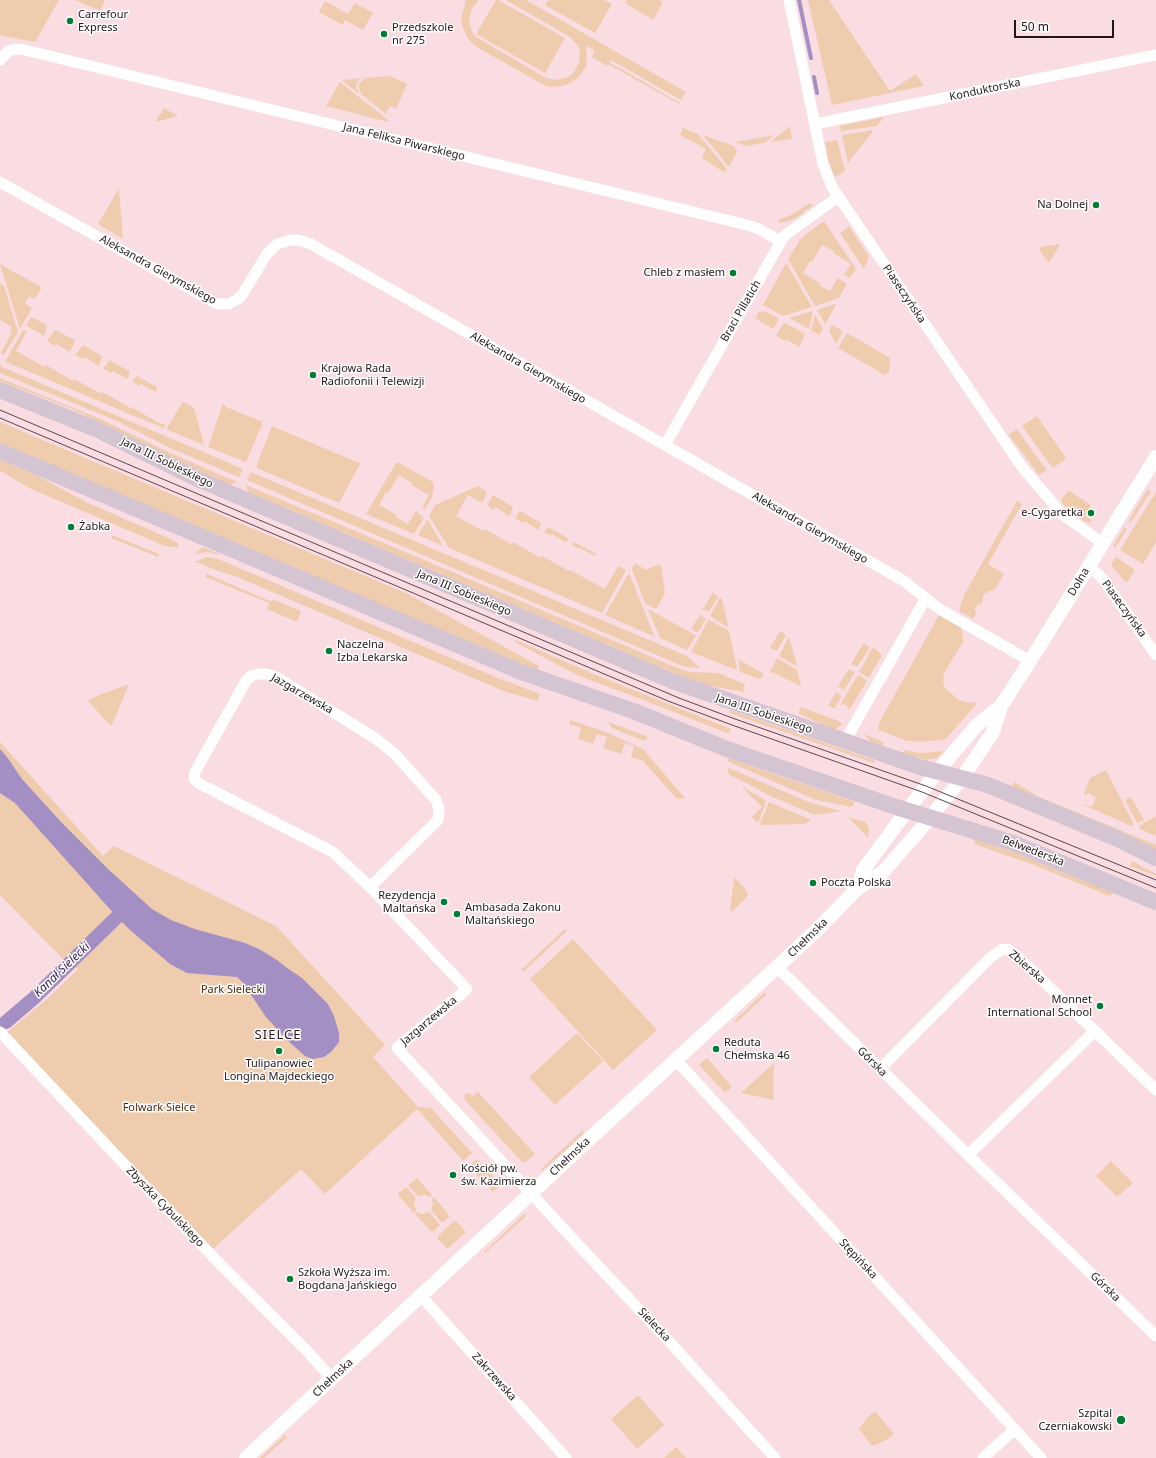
<!DOCTYPE html>
<meta charset="utf-8">
<style>
body{margin:0}
#map{position:relative;width:1156px;height:1458px;overflow:hidden;background:#fadce3;font-family:"Noto Sans",sans-serif}
canvas{display:block}
.scale{position:absolute;left:1014px;top:20px;width:100px;height:18px;box-sizing:border-box;border:2px solid #221619;border-top:0;padding-left:5px;font-size:12px;line-height:14px;white-space:nowrap;color:#221619;-webkit-text-stroke:3px #fff;paint-order:stroke}
</style>
<div id="map">
<canvas width="1156" height="1458"></canvas>
<div class="scale">50 m</div>
</div>
<script>
const ctx = document.querySelector('canvas').getContext('2d');
ctx.lineJoin = 'round';
function fillPath(path, color) { ctx.fillStyle = color; ctx.fill(path, 'evenodd'); }
const toPath = rows => new Path2D(rows.map(r => 'M' + r).join(''));
function stroke(path, color, width, dash) { ctx.strokeStyle = color; ctx.lineWidth = width; ctx.lineCap = dash ? 'butt' : 'round'; ctx.setLineDash(dash || []); ctx.stroke(path); }
function label(font, color, halo, rows, align = 'center') {
  ctx.font = font + ' "Noto Sans",sans-serif'; ctx.lineWidth = 3; ctx.setLineDash([]); ctx.textBaseline = 'middle'; ctx.strokeStyle = halo; ctx.fillStyle = color; for (const [text, x, y, turn = 0] of rows) {
    ctx.save(); ctx.translate(x, y); ctx.rotate((+turn || 0) * Math.PI / 180); ctx.textAlign = isNaN(turn) ? turn : align; if (halo) ctx.strokeText(text, 0, 0); ctx.fillText(text, 0, 0); ctx.restore();
  }
}
const green = toPath([
 [0,0,59,0,35,42,3,36,0,35],
 [75,0,105,0,100,11],
 [466,0,479,0,472,8,469,20,472,32,476,37,546,78,557,80,568,77,573,73,579,63,580,51,578,46,570,37,506,0,526,0,686,92,681,100,611,60,609,62,680,103,679,104,608,64,607,66,592,57,595,51,586,46,587,59,586,67,577,79,564,86,549,87,542,84,475,46,471,42,467,37,462,25,461,18,465,5,464,4],
 [496,0,498,0,565,38,545,73,476,34],
 [548,0,604,0,612,4,595,33,545,5],
 [627,0,659,0,663,2,653,20,625,3],
 [808,0,829,0,890,91,916,74,924,86,832,105],
 [325,1,348,14,355,3,373,13,363,30,345,20,343,25,319,12],
 [390,76,407,84,396,109,390,106,386,114,361,94,358,85,365,78],
 [363,78,359,80,356,85,359,94,342,80],
 [340,82,388,120,388,122,326,106],
 [164,108,178,116,155,122],
 [884,117,877,126,841,131,840,126],
 [790,126,792,137,791,139,770,142],
 [683,128,698,134,727,169,725,173,702,158,706,149,680,135],
 [874,130,848,163,842,135],
 [703,135,734,146,737,152,729,167],
 [775,135,764,143,746,146,735,142],
 [837,140,845,171,835,177,829,163,825,142],
 [119,188,123,239,98,224],
 [810,203,813,206,803,212,804,213,792,220,780,223,778,222,781,218,789,216],
 [824,221,856,269,850,278,844,275,851,264,833,253,834,251,822,245,812,262,810,261,803,273,821,284,820,286,830,291,838,278,847,284,839,298,815,306,788,259,800,240,810,231],
 [849,226,869,257,864,269,840,233],
 [1058,244,1060,245,1049,263,1039,250,1041,247],
 [786,263,812,307,783,316,763,305],
 [0,264,41,287,41,289,35,299,29,296,25,303,32,308,20,329],
 [0,284,4,286,18,332,4,355,1,353,12,332,10,330,12,327,0,320],
 [835,304,836,305,825,324,817,310],
 [765,311,778,318,778,321,773,329,755,318,759,312],
 [813,311,809,329,789,318],
 [815,315,823,329,819,335,811,330],
 [31,317,47,325,44,336,27,326,26,325],
 [785,323,805,334,799,347,786,339,785,341,776,336,783,324],
 [832,325,843,331,836,344,829,331],
 [23,330,27,331,16,351,45,367,46,365,73,381,74,379,102,394,103,392,130,408,131,407,161,424,162,423,166,425,163,428,6,362,6,360],
 [55,330,75,340,70,352,56,344,55,346,47,341],
 [847,333,890,358,889,372,885,375,838,348],
 [83,345,102,356,99,366,84,357,83,359,75,355],
 [110,360,130,372,127,379,113,371,111,373,103,368],
 [0,366,243,469,239,477,170,448,117,421,0,373],
 [137,376,157,387,156,392,141,384,139,386,132,381],
 [0,378,103,420,168,452,237,482,230,485,207,475,120,432,72,409,0,381],
 [184,402,194,408,204,445,168,430,167,428,182,403],
 [223,403,226,407,263,422,246,462,208,447],
 [1037,416,1065,457,1066,459,1053,468,1045,458,1023,427,1023,425],
 [0,422,408,594,539,666,538,670,512,661,0,443],
 [272,426,359,463,361,462,339,503,257,468,257,464],
 [1017,429,1031,449,1047,470,1039,475,1038,474,1009,435],
 [0,460,38,476,88,503,173,540,177,542,179,548,165,546,31,489,0,471],
 [396,463,399,463,433,482,434,486,432,497,425,509,422,508,429,495,411,485,412,483,399,475,388,493,386,492,379,505,397,515,396,517,408,524,416,511,418,513,424,518,414,534,366,514],
 [251,472,687,656,700,668,686,667,680,665,247,480],
 [246,485,422,559,680,669,690,672,718,673,745,684,743,692,706,685,678,675,248,492],
 [478,486,487,492,482,503,468,495,456,516,483,531,485,529,511,544,513,542,540,558,542,556,569,571,570,570,605,589,618,566,626,570,602,613,449,548,429,516,435,505],
 [1148,489,1151,491,1131,522,1128,521],
 [1069,491,1091,505,1085,516,1092,520,1090,523,1086,522,1077,516,1062,503,1062,498],
 [1156,492,1156,542,1143,564,1120,550],
 [493,495,513,507,510,516,495,507,494,510,487,505],
 [1017,501,1022,504,988,564,1004,574,994,591,991,590,984,594,981,605,978,604,974,610,977,612,973,619,959,611,964,595],
 [520,511,541,523,539,530,524,521,523,523,515,518],
 [427,520,428,520,443,546,418,535],
 [548,527,568,538,567,543,552,534,551,536,544,532],
 [1124,527,1127,529,1115,548,1113,546],
 [112,535,159,554,158,557,111,538],
 [574,542,596,554,595,556,580,548,579,549,572,545],
 [204,548,220,554,219,555,208,552,195,554,200,549],
 [206,557,218,559,498,678,540,694,538,701,506,692,235,576,218,571,194,561,198,561],
 [1116,557,1135,570,1128,581,1125,582,1111,565],
 [635,563,646,570,659,564,661,566,665,593,657,608,654,608,645,603,632,569],
 [629,573,654,635,653,636,605,615],
 [207,574,270,601,275,600,301,611,297,622,267,609,269,603,205,577],
 [713,592,718,597,709,612,702,609,702,607,704,608],
 [720,598,722,599,728,626,727,627,710,616],
 [648,609,695,635,696,636,687,650,660,638],
 [700,615,706,619,698,632,696,632,691,629],
 [939,615,961,627,963,638,963,642,944,673,943,681,945,688,959,700,965,702,977,703,946,739,921,742,907,741,879,730,878,728,879,723],
 [709,620,729,631,737,668,736,670,691,652,708,621],
 [780,631,786,635,777,651,770,648],
 [789,637,797,665,796,666,779,656],
 [516,640,596,675,731,729,729,734,646,701,579,676,515,642],
 [864,643,870,647,857,667,851,664],
 [874,648,882,655,869,677,867,677,859,672,872,649],
 [777,658,797,670,802,689,801,686,772,672,769,673],
 [738,659,764,674,760,679,740,672],
 [849,669,854,672,854,674,844,690,838,686],
 [859,675,867,681,850,709,848,709,849,707,842,703,840,706,840,705,857,676],
 [129,684,112,725,110,725,88,701,89,699],
 [836,692,841,695,841,697,835,708,833,708,828,706],
 [801,707,836,720,843,724,836,729,831,729,798,713],
 [730,710,876,761,874,763,729,713],
 [570,720,608,733,643,749,685,798,677,799,643,761,631,757,634,746,625,743,621,754,603,748,607,737,597,734,593,744,578,739,581,728,569,724],
 [608,722,620,726,648,737,644,741,612,728],
 [864,734,884,742,882,746,870,741],
 [0,742,103,856,114,846,276,926,385,1045,373,1057,418,1107,431,1108,472,1153,463,1161,417,1109,325,1194,301,1169,213,1249,5,1034,46,1000,78,969,60,956,0,895],
 [905,750,920,753,945,751,937,758,927,760,902,753],
 [728,758,855,802,852,807,816,800,727,761],
 [727,767,808,802,841,811,815,815,768,795,743,781,729,775],
 [1106,770,1134,825,1131,826,1084,805,1083,804,1092,807,1096,797,1088,793,1086,796,1084,794,1090,778],
 [1015,782,1037,796,1156,845,1156,850,1011,787],
 [741,786,765,800,766,802,759,821,756,822,752,817,762,807],
 [1132,796,1131,797,1144,820,1137,823,1125,800],
 [769,802,811,820,805,824,762,825,760,823],
 [1156,816,1156,836,1140,829,1139,826],
 [848,817,865,822,869,828,868,838],
 [975,839,1014,852,1114,892,1112,895,1109,896,1034,865,977,845,974,843],
 [1132,861,1156,874,1156,876,1130,866],
 [734,877,747,891,748,895,744,900,730,913],
 [565,929,567,931,523,972,521,970],
 [573,939,657,1030,613,1070,530,979],
 [765,992,766,995,736,1023,734,1021],
 [577,1033,603,1061,555,1105,529,1077],
 [707,1058,732,1087,725,1093,699,1065],
 [774,1063,773,1091,774,1100,741,1093],
 [478,1092,535,1154,526,1162,522,1162,464,1099,465,1094,469,1093,473,1096],
 [583,1130,583,1134,542,1171,541,1169],
 [477,1159,501,1185,493,1192,469,1167],
 [1111,1161,1133,1183,1117,1197,1096,1176],
 [417,1178,432,1195,430,1197,424,1195,418,1196,408,1185],
 [406,1187,416,1198,414,1204,416,1210,414,1213,398,1195,399,1193],
 [434,1197,449,1215,449,1217,442,1223,431,1210,433,1204,432,1199],
 [417,1212,422,1214,429,1212,440,1225,434,1231,431,1231,415,1214],
 [524,1214,526,1216,485,1253,484,1252],
 [454,1221,457,1222,466,1232,447,1249,438,1239,438,1236],
 [638,1395,664,1425,637,1449,611,1419],
 [875,1411,894,1434,885,1441,872,1446,859,1429,866,1419],
 [285,1435,287,1437,264,1458,260,1458],
 [676,1447,686,1458,664,1458]
]);
const water = toPath([
 [0,749,7,757,22,779,61,822,108,869,152,909,171,920,195,929,245,943,259,949,277,960,287,968,302,978,328,1004,334,1016,339,1033,339,1042,332,1051,324,1057,313,1059,305,1056,286,1039,266,1017,243,983,237,977,187,973,170,964,130,930,117,917,15,803,0,793]
]);
const stream = toPath([
 [799,0,811,58],
 [814,77,817,93]
]);
const canal = toPath([
 [6,1022,34,998,117,917,126,907,124,904]
]);
const minor = toPath([
 [789,0,823,164,832,187,1022,467,1062,514,1102,543],
 [0,60,8,51,17,49,25,50,739,223,757,228,780,241],
 [815,124,1156,55],
 [0,182,217,304,229,304,238,299,242,295,267,254,277,244,291,240,298,240,311,244,904,581,941,610,1030,661],
 [665,445,784,236,838,197],
 [1088,567,1098,574,1105,582,1156,655],
 [845,741,926,598],
 [370,887,438,820,439,809,436,800,395,754,375,738,276,677,267,674,259,674,251,676,246,681,195,772,194,779,200,784,333,852,370,887,467,989,397,1048,585,1252,665,1337,775,1458],
 [777,967,968,1155,1156,1336],
 [0,1032,143,1184,221,1265,307,1351,332,1379],
 [676,1060,1041,1458],
 [880,1069,990,958,1001,950,1007,949,1016,955,1156,1090],
 [968,1155,1095,1031],
 [421,1296,566,1458],
 [983,1458,1015,1429]
]);
const tertiary = toPath([
 [858,888,863,870,903,816,937,772,977,725,1001,706,1039,647,1156,457],
 [246,1458,596,1133,777,967,818,929,858,888,883,872,926,823,962,778,993,732,1001,706]
]);
const secondary = toPath([
 [0,390,98,430,202,481,672,681,920,767,988,785,1118,839,1156,858],
 [0,451,521,672,636,712,724,748,896,807,1013,843,1156,902]
]);
const tram = toPath([
 [0,410,679,698,735,719,926,786,1156,880],
 [0,418,668,701,732,725,922,792,1156,888]
]);
const markers = [
 [70,21,4,"#007d35"],
 [384,34,4,"#007d35"],
 [1096,205,4,"#007d35"],
 [733,273,4,"#007d35"],
 [313,375,4,"#007d35"],
 [1091,513,4,"#007d35"],
 [71,527,4,"#007d35"],
 [329,651,4,"#007d35"],
 [813,883,4,"#007d35"],
 [444,902,4,"#007d35"],
 [457,914,4,"#007d35"],
 [1100,1006,4,"#007d35"],
 [716,1049,4,"#007d35"],
 [279,1051,4,"#007d35"],
 [453,1175,4,"#007d35"],
 [290,1279,4,"#007d35"],
 [1121,1420,5,"#007d35"]
];
const poiNames = [
 ["Carrefour",78,15],
 ["Express",78,28],
 ["Przedszkole",392,28],
 ["nr 275",392,41],
 ["Na Dolnej",1088,205,"right"],
 ["Chleb z masłem",725,273,"right"],
 ["Krajowa Rada",321,369],
 ["Radiofonii i Telewizji",321,382],
 ["e-Cygaretka",1083,513,"right"],
 ["Żabka",79,527],
 ["Naczelna",337,645],
 ["Izba Lekarska",337,658],
 ["Poczta Polska",821,883],
 ["Rezydencja",436,896,"right"],
 ["Maltańska",436,909,"right"],
 ["Ambasada Zakonu",465,908],
 ["Maltańskiego",465,921],
 ["Monnet",1092,1000,"right"],
 ["International School",1092,1013,"right"],
 ["Reduta",724,1043],
 ["Chełmska 46",724,1056],
 ["Tulipanowiec",279,1064,"center"],
 ["Longina Majdeckiego",279,1077,"center"],
 ["Kościół pw.",461,1169],
 ["św. Kazimierza",461,1182],
 ["Szkoła Wyższa im.",298,1273],
 ["Bogdana Jańskiego",298,1286],
 ["Szpital",1112,1414,"right"],
 ["Czerniakowski",1112,1427,"right"]
];
const streetNames = [
 ["Konduktorska",985,90,-12],
 ["Jana Feliksa Piwarskiego",404,142,14],
 ["Aleksandra Gierymskiego",158,270,29],
 ["Piaseczyńska",904,294,56],
 ["Braci Pillatich",741,311,-60],
 ["Aleksandra Gierymskiego",528,368,30],
 ["Jana III Sobieskiego",167,463,26],
 ["Aleksandra Gierymskiego",810,528,30],
 ["Dolna",1079,582,-59],
 ["Jana III Sobieskiego",464,593,23],
 ["Piaseczyńska",1124,609,54],
 ["Jazgarzewska",302,694,30],
 ["Jana III Sobieskiego",764,714,19],
 ["Belwederska",1033,851,21],
 ["Chełmska",808,938,-44],
 ["Zbierska",1027,967,41],
 ["Jazgarzewska",429,1021,-40],
 ["Górska",872,1062,45],
 ["Chełmska",570,1157,-43],
 ["Zbyszka Cybulskiego",165,1207,46],
 ["Stępińska",858,1259,47],
 ["Górska",1105,1287,44],
 ["Sielecka",654,1325,47],
 ["Zakrzewska",494,1377,48],
 ["Chełmska",333,1378,-43]
];
const parkNames = [
 ["Park Sielecki",233,990],
 ["Folwark Sielce",159,1108]
];
const waterNames = [
 ["Kanał Sielecki",62,970,-44]
];
const quarterNames = [
 ["SIELCE",278,1035]
];
fillPath(green, '#f0ccaf');
fillPath(water, '#a48fc4');
stroke(stream, '#a48fc4', 4);
stroke(canal, '#a48fc4', 14);
stroke(minor, '#fff', 11);
stroke(tertiary, '#fff', 14);
stroke(secondary, '#d5c4d2', 16);
stroke(tram, '#58474b', 1);
for (const [x, y, r, color] of markers) { const dot = new Path2D(); dot.arc(x, y, r, 0, 2 * Math.PI); ctx.fillStyle = color; ctx.fill(dot); stroke(dot, '#fff', 1.5); }
label('11px', '#221619', '#fff', poiNames, 'left');
label('11px', '#221619', '#fff', streetNames);
label('11px', '#4c2b0b', '#fff', parkNames);
label('italic 12px', '#3c1d5c', '#fff', waterNames);
ctx.letterSpacing = '1px';
label('13px', '#221619', '#fff', quarterNames);
ctx.letterSpacing = '0px';
</script>
